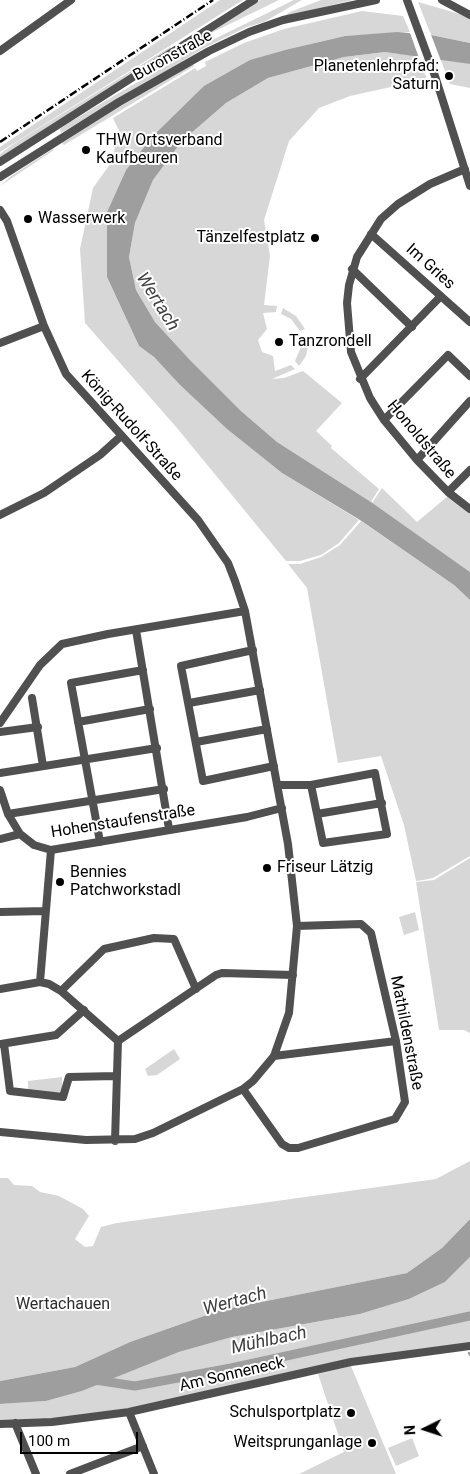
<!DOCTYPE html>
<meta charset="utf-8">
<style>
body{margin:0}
#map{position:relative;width:470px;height:1474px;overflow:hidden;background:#fff;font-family:Roboto,sans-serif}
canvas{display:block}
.north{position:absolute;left:400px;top:1404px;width:50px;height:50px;-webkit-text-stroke:4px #fff;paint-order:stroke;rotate:266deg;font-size:14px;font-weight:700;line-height:20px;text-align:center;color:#000}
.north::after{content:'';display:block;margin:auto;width:18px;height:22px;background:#000;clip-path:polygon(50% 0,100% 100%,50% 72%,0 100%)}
.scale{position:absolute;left:20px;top:1432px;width:118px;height:22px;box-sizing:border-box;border:2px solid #000;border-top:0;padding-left:6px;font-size:15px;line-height:18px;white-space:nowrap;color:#000;-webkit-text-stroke:4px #fff;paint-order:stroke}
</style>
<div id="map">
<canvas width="470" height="1474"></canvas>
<div class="north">N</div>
<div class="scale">100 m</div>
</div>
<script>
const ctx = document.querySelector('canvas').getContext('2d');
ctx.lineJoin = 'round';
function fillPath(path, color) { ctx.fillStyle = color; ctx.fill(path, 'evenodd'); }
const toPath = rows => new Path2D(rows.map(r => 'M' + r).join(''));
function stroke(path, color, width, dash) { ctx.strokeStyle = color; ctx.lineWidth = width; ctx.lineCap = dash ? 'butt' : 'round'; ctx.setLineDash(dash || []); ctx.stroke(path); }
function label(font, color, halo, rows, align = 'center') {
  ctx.font = font + ' Roboto,sans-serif'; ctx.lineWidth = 4; ctx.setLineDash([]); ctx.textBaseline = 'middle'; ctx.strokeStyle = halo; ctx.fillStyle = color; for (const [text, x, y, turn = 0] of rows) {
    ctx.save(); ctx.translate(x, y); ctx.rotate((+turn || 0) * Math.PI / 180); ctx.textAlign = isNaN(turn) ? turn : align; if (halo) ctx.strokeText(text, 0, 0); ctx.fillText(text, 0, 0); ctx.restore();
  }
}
const green = toPath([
 [220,0,243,0,0,152,0,147],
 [260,0,279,0,209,34,214,29],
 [294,0,302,0,264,22,247,27,206,47,61,133,60,129,67,124,117,94,204,44],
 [321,0,353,0,283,17,290,12],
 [418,2,470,17,470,43,431,35],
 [362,11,403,16,410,32,345,36,289,49,153,136,126,170,107,212,107,277,139,346,154,357,180,385,227,429,282,473,359,520,339,543,321,555,300,561,286,561,177,428,85,323,80,249,93,188,113,160,115,146,120,133,113,118,195,68,197,71,206,66,205,62,244,43,284,29],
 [170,47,171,49,0,158,0,154,15,143],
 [385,52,418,56,427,79,350,96,319,108,289,141,264,220,270,256,264,305,277,306,276,312,263,313,267,329,258,340,262,352,273,356,275,371,291,365,295,369,272,379,284,378,303,371,342,403,316,431,332,446,331,448,379,489,371,502,277,442,241,411,190,360,155,322,136,290,129,257,135,223,153,180,182,141,226,103,268,78,344,57],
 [440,58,470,64,470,88,450,84],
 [193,64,194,66,64,145,62,143,120,105],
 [53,149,54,150,0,186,11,176],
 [283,308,296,316,305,329,300,331,291,319,281,314],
 [301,336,307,336,308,346,306,356,299,366,295,361,301,347],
 [382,488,417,522,448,496,470,513,470,572,372,503],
 [361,521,454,585,470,600,470,856,433,878,423,880,416,881,404,825,381,756,338,763,307,588,288,564,300,564,321,557,340,545],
 [470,858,470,1033,464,1030,439,1030,416,882,434,880],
 [415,912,419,930,404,935,399,917],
 [174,1049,180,1059,157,1075,148,1076,145,1069],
 [62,1077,62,1091,59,1093,28,1090,28,1081],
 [470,1161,470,1219,442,1248,407,1273,221,1310,130,1342,75,1367,0,1381,0,1178,8,1178,14,1185,32,1186,40,1192,59,1196,83,1209,89,1216,75,1239,85,1247,93,1246,101,1227,117,1223,436,1179],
 [470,1257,470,1343,129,1408,51,1419,0,1422,0,1404,46,1401,82,1391,179,1352,232,1337,360,1314,409,1299,445,1282],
 [351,1366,396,1474,299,1474,344,1452,318,1374],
 [412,1438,419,1456,396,1466,388,1448]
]);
const water = toPath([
 [397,32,431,35,470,43,470,64,385,52,344,57,268,78,226,103,182,141,153,180,135,223,129,257,136,290,155,322,190,360,241,411,277,442,371,502,470,572,470,600,454,585,360,520,282,473,227,429,180,385,154,357,139,346,107,277,107,212,126,170,153,136,204,86,250,60,289,49,345,36],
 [470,1219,470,1257,445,1282,409,1299,360,1314,232,1337,179,1352,82,1391,46,1401,0,1404,0,1381,75,1367,130,1342,221,1310,407,1273,442,1248]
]);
const pier = toPath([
 [409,30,430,32,441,61,419,58]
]);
const stream = toPath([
 [469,1353,470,1355]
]);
const canal = toPath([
 [95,1380,135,1386,231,1368,470,1316]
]);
const minor = toPath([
 [407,0,435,76,470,186],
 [442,0,470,15],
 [0,51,71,0],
 [0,162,254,0],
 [465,169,430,184,398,204,381,219,357,257,349,285,347,303,351,352,370,398,384,420,417,460,448,492,470,509],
 [0,177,119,102,209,51,249,32,283,20,376,0],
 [0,210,7,221,44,326,66,374,198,520,228,563,235,581,245,611,288,844,297,926,289,1013,274,1056,253,1081,243,1089,153,1133,135,1139,86,1140,0,1132],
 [371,234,470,322],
 [352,269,412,327],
 [0,343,44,326],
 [360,379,441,296],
 [384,420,448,355,470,376],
 [417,460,470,401],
 [448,492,470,470],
 [0,515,44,493,100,455,120,437],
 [136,630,169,829],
 [253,650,181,666,203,781,274,766],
 [32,698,43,766],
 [189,703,260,690],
 [78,722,150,709],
 [0,723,40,665,62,644,108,634,245,611],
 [0,732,38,727],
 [196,742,267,729],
 [0,773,157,748],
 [277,785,311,785,375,773,387,834,323,843,311,785],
 [0,790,8,814,20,834,34,845,51,850,247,817,282,808],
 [8,814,164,789],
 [317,814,382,803],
 [0,839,20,834],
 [100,842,71,683,143,670],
 [0,912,45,911],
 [40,982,51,850],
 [0,989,40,982,49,984,61,991,118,1041],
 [61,991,104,949,154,938,174,939,196,989],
 [118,1041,216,975,222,973,293,975],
 [1,1044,56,1035,84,1010],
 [4,1044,10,1091,63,1097,69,1077,116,1076],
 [274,1056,396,1041],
 [243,1089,282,1144,289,1148,298,1148,395,1119,405,1102,396,1041,371,933,361,924,297,926],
 [115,1141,118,1041],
 [129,1412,154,1474],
 [15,1423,36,1474],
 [0,1424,52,1422,129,1412,351,1362,470,1346],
 [70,1474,143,1446]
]);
const rail = toPath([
 [0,142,213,0]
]);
const markers = [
 [449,76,5,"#000"],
 [86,150,5,"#000"],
 [28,219,5,"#000"],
 [315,238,5,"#000"],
 [279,342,5,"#000"],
 [267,868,5,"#000"],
 [60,882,5,"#000"],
 [351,1413,5,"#000"],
 [372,1443,5,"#000"]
];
const streetNames = [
 ["Buronstraße",173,56,-29],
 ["Im Gries",430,267,42],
 ["König-Rudolf-Straße",131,426,48],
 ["Honoldstraße",421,440,50],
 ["Hohenstaufenstraße",123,822,-9],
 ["Mathildenstraße",406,1033,79],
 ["Am Sonneneck",232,1375,-13]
];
const poiNames = [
 ["Planetenlehrpfad:",439,67,"right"],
 ["Saturn",439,85,"right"],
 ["THW Ortsverband",96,141],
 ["Kaufbeuren",96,159],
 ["Wasserwerk",38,219],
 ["Tänzelfestplatz",305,238,"right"],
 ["Tanzrondell",289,342],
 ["Friseur Lätzig",277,868],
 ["Bennies",70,873],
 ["Patchworkstadl",70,891],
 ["Schulsportplatz",341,1413,"right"],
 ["Weitsprunganlage",362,1443,"right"]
];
const parkNames = [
 ["Wertachauen",63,1305]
];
const waterNames = [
 ["Wertach",157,302,58],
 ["Wertach",235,1302,-15],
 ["Mühlbach",269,1341,-12]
];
fillPath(green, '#d7d7d7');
fillPath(water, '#9e9e9e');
fillPath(pier, '#fff');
stroke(stream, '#9e9e9e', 2.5);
stroke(canal, '#9e9e9e', 9);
stroke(minor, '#505050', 8);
stroke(rail, '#000', 2.5, [8, 2.5, 1, 2.5]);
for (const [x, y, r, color] of markers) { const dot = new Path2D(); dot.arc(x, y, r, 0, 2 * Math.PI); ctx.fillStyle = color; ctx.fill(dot); stroke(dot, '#fff', 2); }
label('16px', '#000', '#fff', streetNames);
label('16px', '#000', '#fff', poiNames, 'left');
label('16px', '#2e2e2e', '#fff', parkNames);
label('italic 18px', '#3f3f3f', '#fff', waterNames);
</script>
